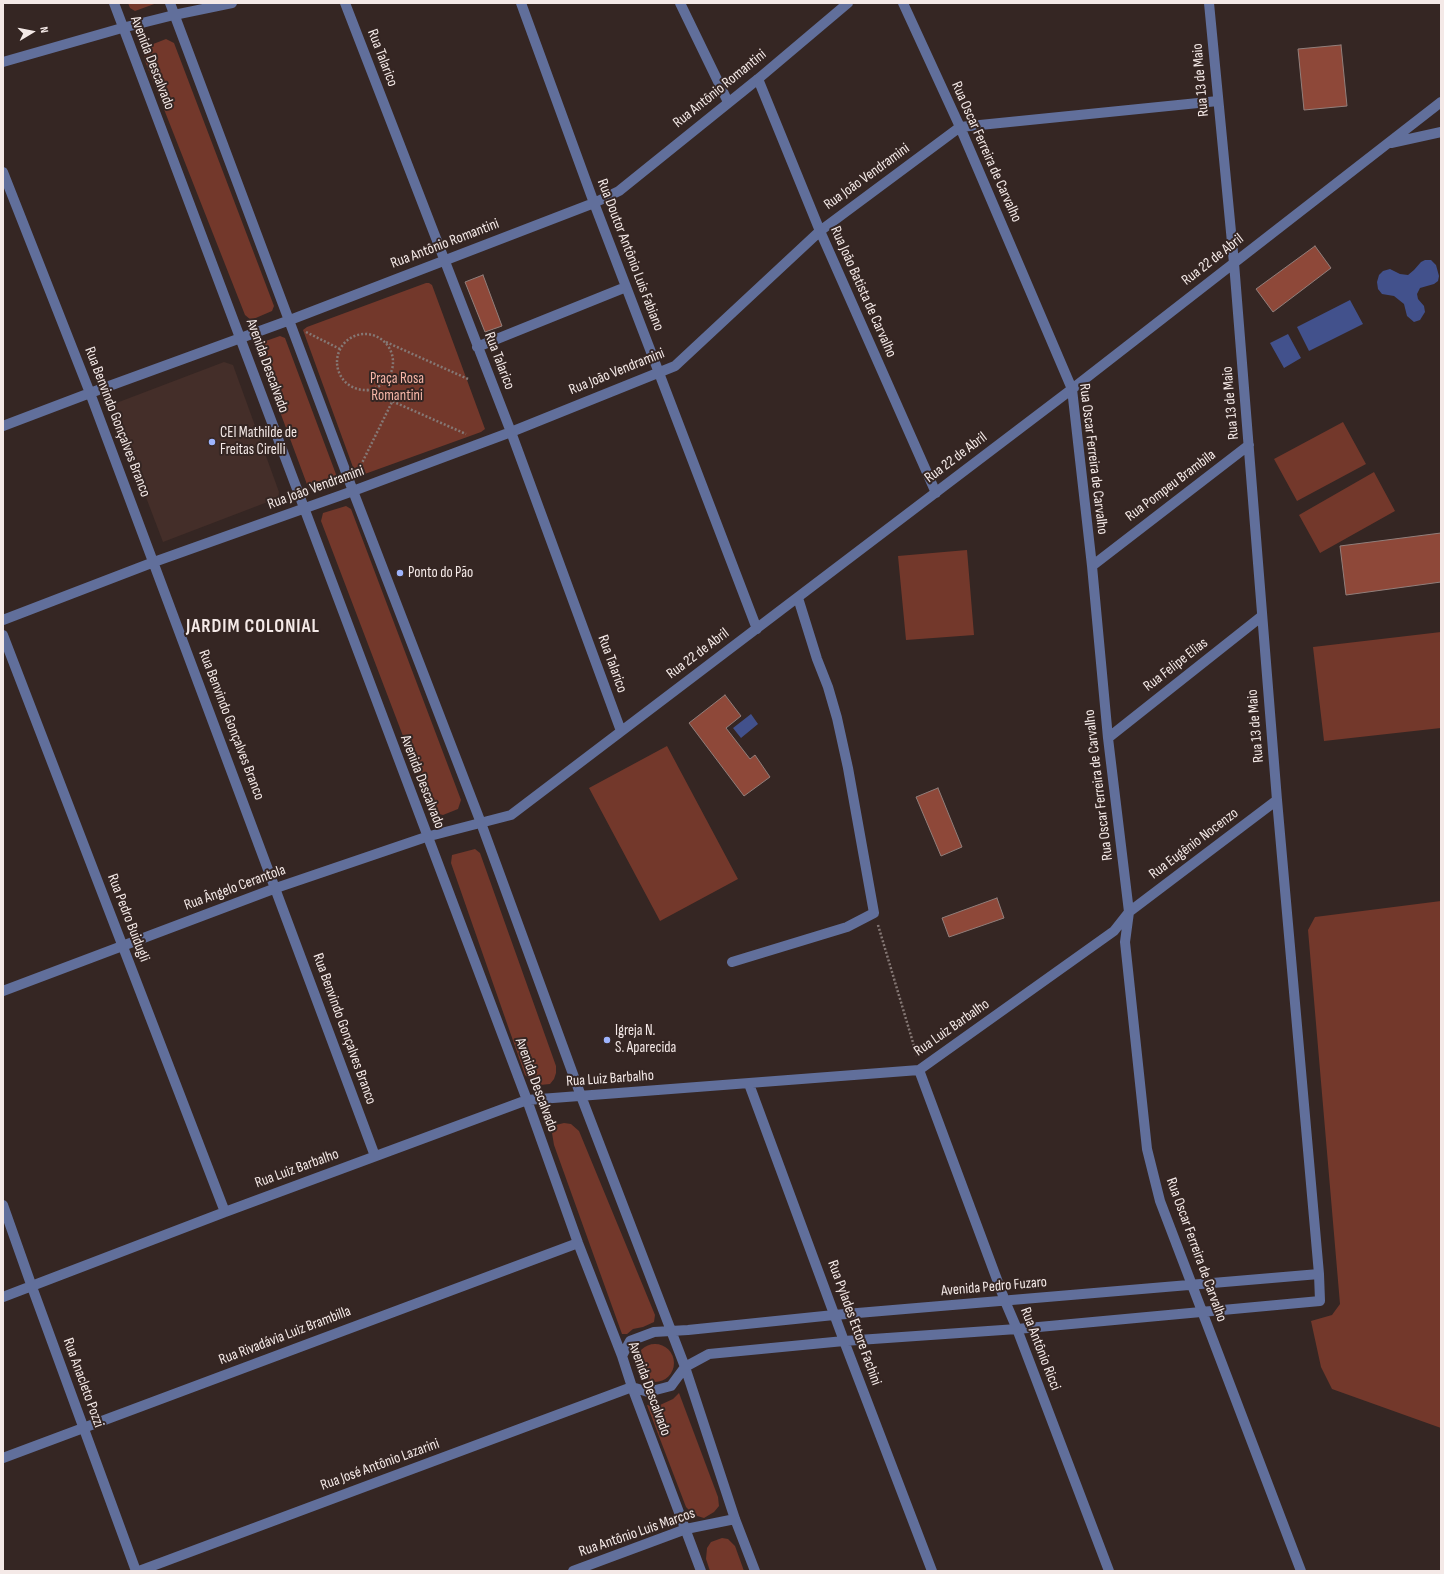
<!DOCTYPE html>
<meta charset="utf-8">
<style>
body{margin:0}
#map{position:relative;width:1444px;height:1574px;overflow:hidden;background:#352623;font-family:"Sofia Sans Condensed",sans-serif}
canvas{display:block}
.frame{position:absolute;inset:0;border:4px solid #f4e9e7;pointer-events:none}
.north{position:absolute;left:12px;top:12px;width:40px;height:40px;-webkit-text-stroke:3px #352623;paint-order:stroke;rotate:80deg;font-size:11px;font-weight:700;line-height:16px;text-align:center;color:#f4e9e7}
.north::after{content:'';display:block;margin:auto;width:14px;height:18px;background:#f4e9e7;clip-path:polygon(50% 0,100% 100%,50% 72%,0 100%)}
</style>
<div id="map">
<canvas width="1444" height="1574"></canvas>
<div class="frame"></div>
<div class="north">N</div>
</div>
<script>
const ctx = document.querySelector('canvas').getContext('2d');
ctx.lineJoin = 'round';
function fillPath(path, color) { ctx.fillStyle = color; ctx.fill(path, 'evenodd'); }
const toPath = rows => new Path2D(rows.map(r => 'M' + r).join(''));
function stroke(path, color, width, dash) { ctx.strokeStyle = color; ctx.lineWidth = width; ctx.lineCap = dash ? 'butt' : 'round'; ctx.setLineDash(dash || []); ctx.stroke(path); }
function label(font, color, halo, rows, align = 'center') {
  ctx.font = font + ' "Sofia Sans Condensed",sans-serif'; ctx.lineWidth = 4; ctx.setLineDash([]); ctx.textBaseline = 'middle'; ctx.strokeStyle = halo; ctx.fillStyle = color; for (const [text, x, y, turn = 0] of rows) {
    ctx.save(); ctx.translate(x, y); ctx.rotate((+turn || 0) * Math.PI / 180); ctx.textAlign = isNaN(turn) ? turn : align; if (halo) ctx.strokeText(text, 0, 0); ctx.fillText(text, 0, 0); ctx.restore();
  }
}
const built = toPath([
 [224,362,233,365,279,492,278,498,163,542,111,405]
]);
const green = toPath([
 [128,3,157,3,135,11,130,8],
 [166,39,174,43,274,306,272,311,251,320,245,315,145,61,143,48],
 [426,283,429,283,432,285,485,429,481,432,470,436,362,475,357,474,354,470,303,330,307,327],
 [280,336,285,338,337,477,333,483,313,489,308,487,257,350,260,343],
 [1343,422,1366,464,1297,501,1274,459],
 [1374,472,1395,511,1320,553,1299,515],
 [346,506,351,509,461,800,458,809,443,815,432,812,321,521,323,513],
 [967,550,974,635,906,640,898,556],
 [1441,632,1441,728,1324,741,1313,647],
 [667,746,738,879,660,921,589,788],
 [475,849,480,853,556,1066,556,1073,554,1079,550,1084,540,1085,534,1083,525,1075,451,863,452,855],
 [1441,901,1441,1428,1332,1389,1321,1367,1311,1321,1332,1315,1340,1304,1308,930,1315,917],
 [564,1123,571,1124,579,1131,655,1315,654,1322,643,1327,633,1329,627,1334,622,1334,554,1145,552,1133,556,1125],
 '636 1363a19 19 0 1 1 38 0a19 19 0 1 1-38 0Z',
 [679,1393,718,1497,719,1506,714,1512,704,1518,694,1515,686,1507,647,1405,653,1406,660,1405,673,1399],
 [722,1538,728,1539,735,1546,744,1571,710,1571,706,1559,707,1548,711,1542]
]);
const water = toPath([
 [1425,260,1431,260,1436,265,1439,276,1438,281,1434,284,1420,288,1417,294,1418,299,1424,306,1425,312,1420,320,1414,322,1407,316,1404,304,1394,296,1382,294,1378,289,1377,282,1379,275,1383,271,1390,269,1400,274,1408,275,1414,270,1421,262],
 [1350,300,1363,324,1309,351,1297,327],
 [1288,334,1301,358,1284,368,1270,343],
 [751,714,758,724,741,738,733,728]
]);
const building = toPath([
 [1341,45,1347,106,1304,110,1298,49,1341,45],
 [1315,246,1331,268,1273,312,1256,289,1315,246],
 [483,275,502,326,485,332,465,282,483,275],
 [1441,533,1441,582,1346,595,1340,546,1441,533],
 [725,695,741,716,726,728,750,759,755,755,770,777,744,796,689,723,725,695],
 [938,788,962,847,941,856,916,797,938,788],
 [997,898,1004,918,949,937,942,918,997,898]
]);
const path = toPath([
 [306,332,340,349],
 '337 362a28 28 0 1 1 56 0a28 28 0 1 1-56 0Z',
 [386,342,468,379],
 [367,390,466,434],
 [359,469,392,402],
 [878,925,917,1056]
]);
const minor = toPath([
 [114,3,527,1100,578,1243,622,1356,632,1387,701,1571],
 [170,3,353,491,481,823,581,1096,685,1367,735,1519,755,1571],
 [345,3,511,432,621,731],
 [521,3,594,203,757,629],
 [680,3,728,102],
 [903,3,960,127,1072,389,1092,566,1108,738,1129,912,1125,942,1147,1149,1160,1201,1301,1571],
 [3,62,122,28,174,15,232,3],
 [758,79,820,231,936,493],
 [1391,143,1441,132],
 [3,172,90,393,375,1156],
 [477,347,626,287],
 [3,426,90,393,290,320,594,203,619,191,758,79,848,3],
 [1092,566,1249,445],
 [3,620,154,562,353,491,511,432,675,366,820,231,960,127,1218,101],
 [3,635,225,1212],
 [1108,738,1262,616],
 [732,962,847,927,874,913,848,768,837,718,828,687,817,659,798,598],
 [3,991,276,888,426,837,511,815,1072,389,1441,102],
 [919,1070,1005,1301,1017,1329,1109,1571],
 [749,1084,844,1341,932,1571],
 [3,1205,32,1287,136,1571],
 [3,1297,225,1212,527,1100,919,1070,1114,931,1129,912,1277,800],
 [622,1356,630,1341,654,1332,688,1330,834,1315,1319,1274],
 [3,1458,578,1243],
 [139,1571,632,1387,648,1392,671,1386,685,1367,709,1354,844,1341,1017,1329,1320,1301,1319,1274,1277,800,1234,263,1209,3],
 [573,1571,686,1529,735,1519]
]);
const markers = [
 [212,442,4,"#9eb4fd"],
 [400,573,4,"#9eb4fd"],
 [607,1040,4,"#9eb4fd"]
];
const streetNames = [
 ["Rua Talarico",382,58,69],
 ["Avenida Descalvado",152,63,69],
 ["Rua 13 de Maio",1201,80,-95],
 ["Rua Antônio Romantini",720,89,-39],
 ["Rua Oscar Ferreira de Carvalho",986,152,66],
 ["Rua João Vendramini",867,177,-36],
 ["Rua Antônio Romantini",445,244,-21],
 ["Rua Doutor Antônio Luis Fabiano",630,255,69],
 ["Rua 22 de Abril",1213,260,-38],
 ["Rua João Batista de Carvalho",863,292,66],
 ["Rua Talarico",499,361,69],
 ["Avenida Descalvado",267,366,70],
 ["Rua João Vendramini",617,372,-22],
 ["Rua 13 de Maio",1231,403,-95],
 ["Rua Benvindo Gonçalves Branco",117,422,69],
 ["Rua 22 de Abril",956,458,-37],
 ["Rua Oscar Ferreira de Carvalho",1093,459,83],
 ["Rua Pompeu Brambila",1171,486,-37],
 ["Rua João Vendramini",316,488,-20],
 ["Rua 22 de Abril",698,654,-37],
 ["Rua Talarico",612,664,70],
 ["Rua Felipe Elias",1176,665,-38],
 ["Rua Benvindo Gonçalves Branco",231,725,69],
 ["Rua 13 de Maio",1256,726,-95],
 ["Avenida Descalvado",422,782,69],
 ["Rua Oscar Ferreira de Carvalho",1099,785,-97],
 ["Rua Eugênio Nocenzo",1194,844,-37],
 ["Rua Ângelo Cerantola",235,888,-20],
 ["Rua Pedro Buidugli",128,918,69],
 ["Rua Luiz Barbalho",952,1028,-35],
 ["Rua Benvindo Gonçalves Branco",344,1029,70],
 ["Rua Luiz Barbalho",610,1079,-4],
 ["Avenida Descalvado",536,1085,70],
 ["Rua Luiz Barbalho",297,1169,-20],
 ["Rua Oscar Ferreira de Carvalho",1196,1250,70],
 ["Avenida Pedro Fuzaro",994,1287,-5],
 ["Rua Pylades Ettore Fachini",854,1323,70],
 ["Rua Rivadávia Luiz Brambilla",285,1336,-21],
 ["Rua Antônio Ricci",1040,1349,69],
 ["Rua Anacleto Pozzi",83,1383,70],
 ["Avenida Descalvado",649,1389,70],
 ["Rua José Antônio Lazarini",380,1465,-20],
 ["Rua Antônio Luis Marcos",637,1533,-19]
];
const parkNames = [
 ["Praça Rosa",397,379],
 ["Romantini",397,396]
];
const poiNames = [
 ["CEI Mathilde de",220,433],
 ["Freitas Cirelli",220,450],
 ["Ponto do Pão",408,573],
 ["Igreja N.",615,1031],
 ["S. Aparecida",615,1048]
];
const districtNames = [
 ["JARDIM COLONIAL",253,627]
];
fillPath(built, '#442e29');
fillPath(green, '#73382b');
fillPath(water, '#42518c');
fillPath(building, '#8e4839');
stroke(building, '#927f7b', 1);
stroke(path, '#857875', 2.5, [2, 2]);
stroke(minor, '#616f9b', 10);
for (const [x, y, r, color] of markers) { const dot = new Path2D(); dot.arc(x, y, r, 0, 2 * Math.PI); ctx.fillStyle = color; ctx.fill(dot); stroke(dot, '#352623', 1.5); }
label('15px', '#f4e9e7', '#352623', streetNames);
label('15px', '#f6b6a8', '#352623', parkNames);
label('15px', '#f4e9e7', '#352623', poiNames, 'left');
ctx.letterSpacing = '1px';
label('bold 19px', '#f4e9e7', '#352623', districtNames);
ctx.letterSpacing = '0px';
</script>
